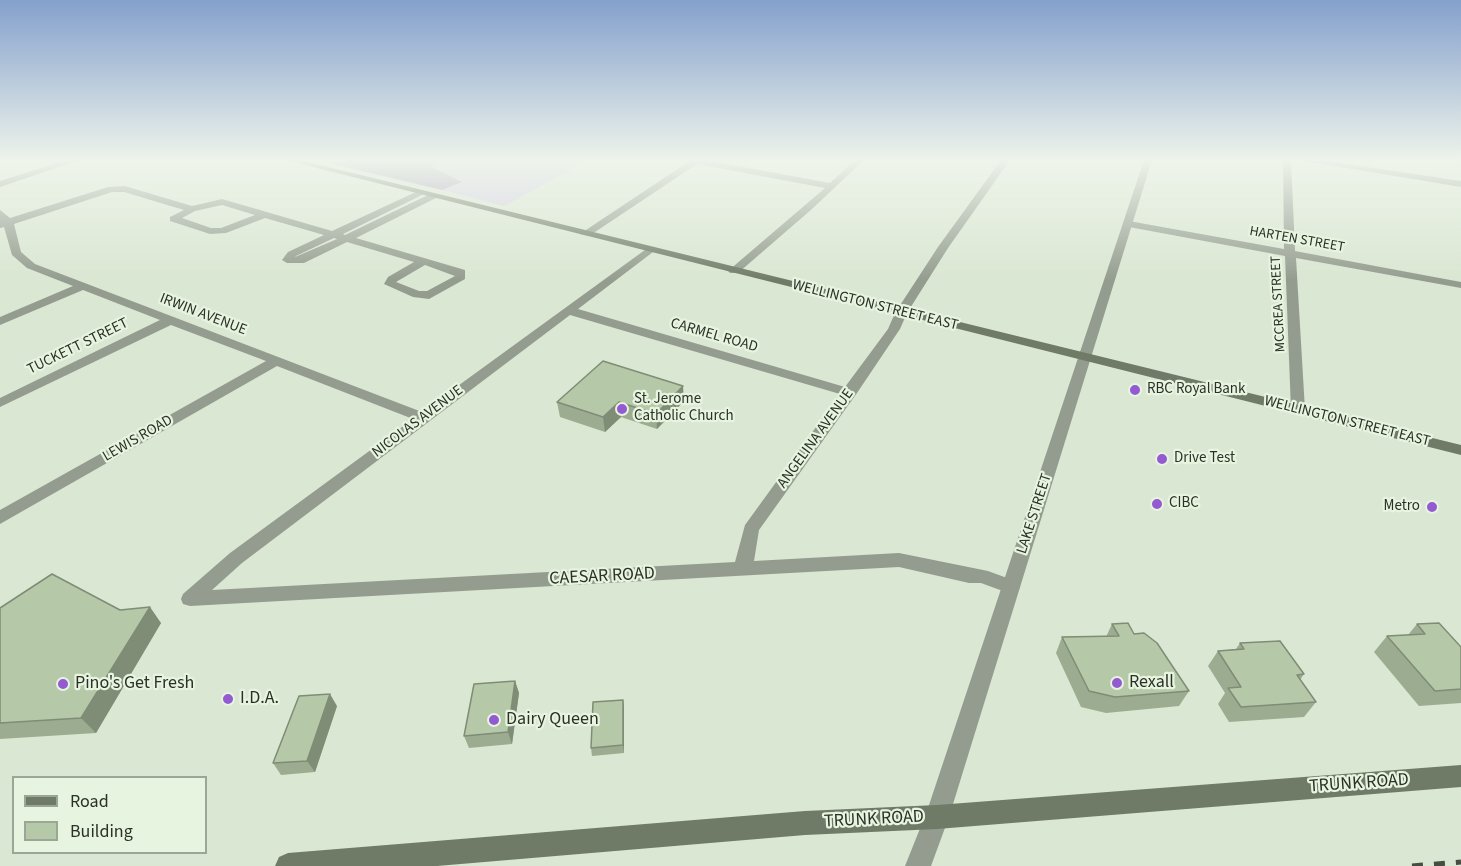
<!DOCTYPE html>
<style>
body{margin:0}
#map{position:relative;width:1461px;height:866px;overflow:hidden;background:#dae7d2;font-family:"Source Sans 3",sans-serif}
canvas{display:block}
.legend{position:absolute;left:12px;top:776px;width:195px;height:78px;box-sizing:border-box;background:#e7f4df;border:2px solid #9ca696;margin:0;padding:8px 10px;list-style:none;font-size:18px;color:#2c3128}
.legend li{display:flex;align-items:center;gap:12px;height:30px}
.legend b{width:30px;border:2px solid #9ca696}
</style>
<div id="map">
<canvas width="1461" height="866"></canvas>
<ul class="legend">
<li><b style="height:8px;background:#6f7b67"></b>Road</li>
<li><b style="height:16px;background:#b5c8a8"></b>Building</li>
</ul>
</div>
<script>
const ctx = document.querySelector('canvas').getContext('2d');
ctx.lineJoin = 'round';
function fillPath(path, color) { ctx.fillStyle = color; ctx.fill(path, 'evenodd'); }
const toPath = rows => new Path2D(rows.map(r => 'M' + r).join(''));
function stroke(path, color, width, dash) { ctx.strokeStyle = color; ctx.lineWidth = width; ctx.lineCap = dash ? 'butt' : 'round'; ctx.setLineDash(dash || []); ctx.stroke(path); }
function label(font, color, halo, rows, align = 'center') {
  ctx.font = font + ' "Source Sans 3",sans-serif'; ctx.lineWidth = 4.5; ctx.setLineDash([]); ctx.textBaseline = 'middle'; ctx.strokeStyle = halo; ctx.fillStyle = color; for (const [text, x, y, turn = 0] of rows) {
    ctx.save(); ctx.translate(x, y); ctx.rotate((+turn || 0) * Math.PI / 180); ctx.textAlign = isNaN(turn) ? turn : align; if (halo) ctx.strokeText(text, 0, 0); ctx.fillText(text, 0, 0); ctx.restore();
  }
}
const green = toPath([
 [443,160,589,160,504,206,442,190,462,182,432,167]
]);
const forest = toPath([
 [356,160,443,160,432,167,462,182,442,190,328,163]
]);
const minor = toPath([
 [691,160,706,160,830,183,855,160,864,160,812,209,738,273,730,273,728,271,825,188,697,164,589,236,580,234,691,160],
 [1001,160,1010,160,948,248,907,313,900,329,857,393,759,530,754,561,899,553,988,571,1018,582,1020,587,1018,592,1011,594,981,583,969,583,899,567,190,606,183,604,181,599,183,594,230,553,413,419,277,366,0,524,0,510,266,361,171,325,0,407,0,398,160,320,83,290,0,325,0,317,73,286,27,268,12,255,4,227,0,228,0,210,10,218,108,187,125,186,192,206,222,199,332,231,418,191,426,193,343,234,345,235,430,194,436,194,436,198,356,238,465,270,465,279,429,299,413,297,384,284,388,277,414,262,347,242,304,263,287,263,282,260,288,252,324,235,265,218,226,233,210,234,170,221,170,217,184,210,124,192,112,192,14,224,21,252,35,264,422,412,649,247,653,248,653,252,578,309,845,387,888,329,895,313,938,247,1001,160],
 [222,205,255,215,221,228,211,228,182,218,195,211,222,205],
 [334,238,337,239,295,257,296,256,334,238],
 [425,265,455,276,427,291,419,291,396,282,425,265],
 [570,315,840,394,745,525,735,562,212,590,242,563,570,315],
 [1283,160,1291,160,1295,251,1461,282,1461,288,1296,258,1305,410,1298,414,1291,410,1285,256,1129,227,1124,224,1129,221,1284,249,1283,160],
 [1298,160,1321,160,1461,181,1461,187,1298,160]
]);
const tertiary = toPath([
 [66,160,80,160,0,187,0,181,66,160],
 [1144,160,1152,160,949,817,931,866,905,866,927,811,1144,160]
]);
const secondary = toPath([
 [285,160,300,160,1461,445,1461,455,285,160],
 [1461,765,1461,787,937,829,805,835,437,866,275,866,279,857,288,853,805,811,937,805,1461,765]
]);
const rail = toPath([
 [1412,866,1461,862]
]);
const wall = toPath([
 [684,401,657,429,621,417,605,432,560,417,557,402],
 [0,608,120,610,161,623,96,733,0,739],
 [1112,624,1134,634,1189,691,1179,706,1106,713,1081,707,1056,653,1062,637,1106,637],
 [1417,624,1461,647,1461,703,1419,706,1374,652,1387,636,1408,635],
 [1240,643,1304,674,1300,680,1316,702,1304,717,1229,722,1218,704,1225,693,1208,666,1218,651,1236,649],
 [515,681,519,693,512,744,469,748,464,736],
 [623,700,624,708,624,753,592,756,591,748],
 [337,706,315,772,281,775,273,763]
]);
const shadedWall = toPath([
 [683,386,684,401,657,429,656,414],
 [619,402,621,417,605,432,603,417],
 [150,607,161,623,96,733,81,718],
 [515,681,519,693,512,744,508,732],
 [330,694,337,706,315,772,307,761],
 [623,700,624,708,624,753,623,745]
]);
const building = toPath([
 [603,361,683,386,656,414,619,402,603,417,557,402,603,361],
 [52,574,120,610,150,607,81,718,0,723,0,608,52,574],
 [1128,623,1134,634,1144,633,1157,643,1189,691,1115,697,1089,691,1062,637,1119,636,1112,624,1128,623],
 [1439,623,1461,647,1461,689,1435,691,1387,636,1425,634,1417,624,1439,623],
 [1280,641,1304,674,1297,675,1316,702,1241,707,1228,688,1241,687,1218,651,1244,649,1240,643,1280,641],
 [515,681,508,732,464,736,474,684,515,681],
 [330,694,307,761,273,763,299,696,330,694],
 [623,700,623,745,591,748,593,702,623,700]
]);
const markers = [
 [1135,390,6,"#935ad2"],
 [622,409,6,"#935ad2"],
 [1162,459,6,"#935ad2"],
 [1157,504,6,"#935ad2"],
 [1432,507,6,"#935ad2"],
 [1117,683,6,"#935ad2"],
 [63,684,6,"#935ad2"],
 [228,699,6,"#935ad2"],
 [494,720,6,"#935ad2"]
];
const farStreetnames = [
 ["HARTEN STREET",1297,240,10],
 ["MCCREA STREET",1279,304,-93]
];
const streetNames = [
 ["WELLINGTON STREET EAST",875,306,14],
 ["IRWIN AVENUE",203,315,21],
 ["CARMEL ROAD",714,336,16],
 ["TUCKETT STREET",78,347,-26],
 ["NICOLAS AVENUE",418,422,-37],
 ["WELLINGTON STREET EAST",1347,422,14],
 ["LEWIS ROAD",138,439,-30],
 ["ANGELINA AVENUE",816,439,-54],
 ["LAKE STREET",1035,514,-72]
];
const poiNames = [
 ["RBC Royal Bank",1147,390],
 ["St. Jerome",634,400],
 ["Catholic Church",634,417],
 ["Drive Test",1174,459],
 ["CIBC",1169,504],
 ["Metro",1420,507,"right"]
];
const nearStreetnames = [
 ["CAESAR ROAD",602,577,-3],
 ["TRUNK ROAD",1359,784,-4],
 ["TRUNK ROAD",874,820,-3]
];
const nearPoinames = [
 ["Rexall",1129,683],
 ["Pino's Get Fresh",75,684],
 ["I.D.A.",240,699],
 ["Dairy Queen",506,720]
];
fillPath(green, '#d7cde6');
fillPath(forest, '#a598b8');
fillPath(minor, '#949c8f');
fillPath(tertiary, '#949c8f');
fillPath(secondary, '#6f7b67');
stroke(rail, '#464c41', 5, [11, 11]);
fillPath(wall, '#9cac90');
fillPath(shadedWall, '#7f8c76');
fillPath(building, '#b5c8a8');
stroke(building, '#7f8c76', 1.5);
const sky = ctx.createLinearGradient(0, 0, 0, 281);
sky.addColorStop(0, '#84a0cc');
sky.addColorStop(0.57, '#eef4eb');
sky.addColorStop(1, '#eef4eb00');
ctx.fillStyle = sky;
ctx.fillRect(0, 0, 1461, 281);
for (const [x, y, r, color] of markers) { const dot = new Path2D(); dot.arc(x, y, r, 0, 2 * Math.PI); ctx.fillStyle = color; ctx.fill(dot); stroke(dot, '#e7f4df', 2); }
label('14px', '#2c3128', '#e7f4df', farStreetnames);
label('15px', '#2c3128', '#e7f4df', streetNames);
label('15px', '#2c3128', '#e7f4df', poiNames, 'left');
label('18px', '#2c3128', '#e7f4df', nearStreetnames);
label('18px', '#2c3128', '#e7f4df', nearPoinames, 'left');
</script>
